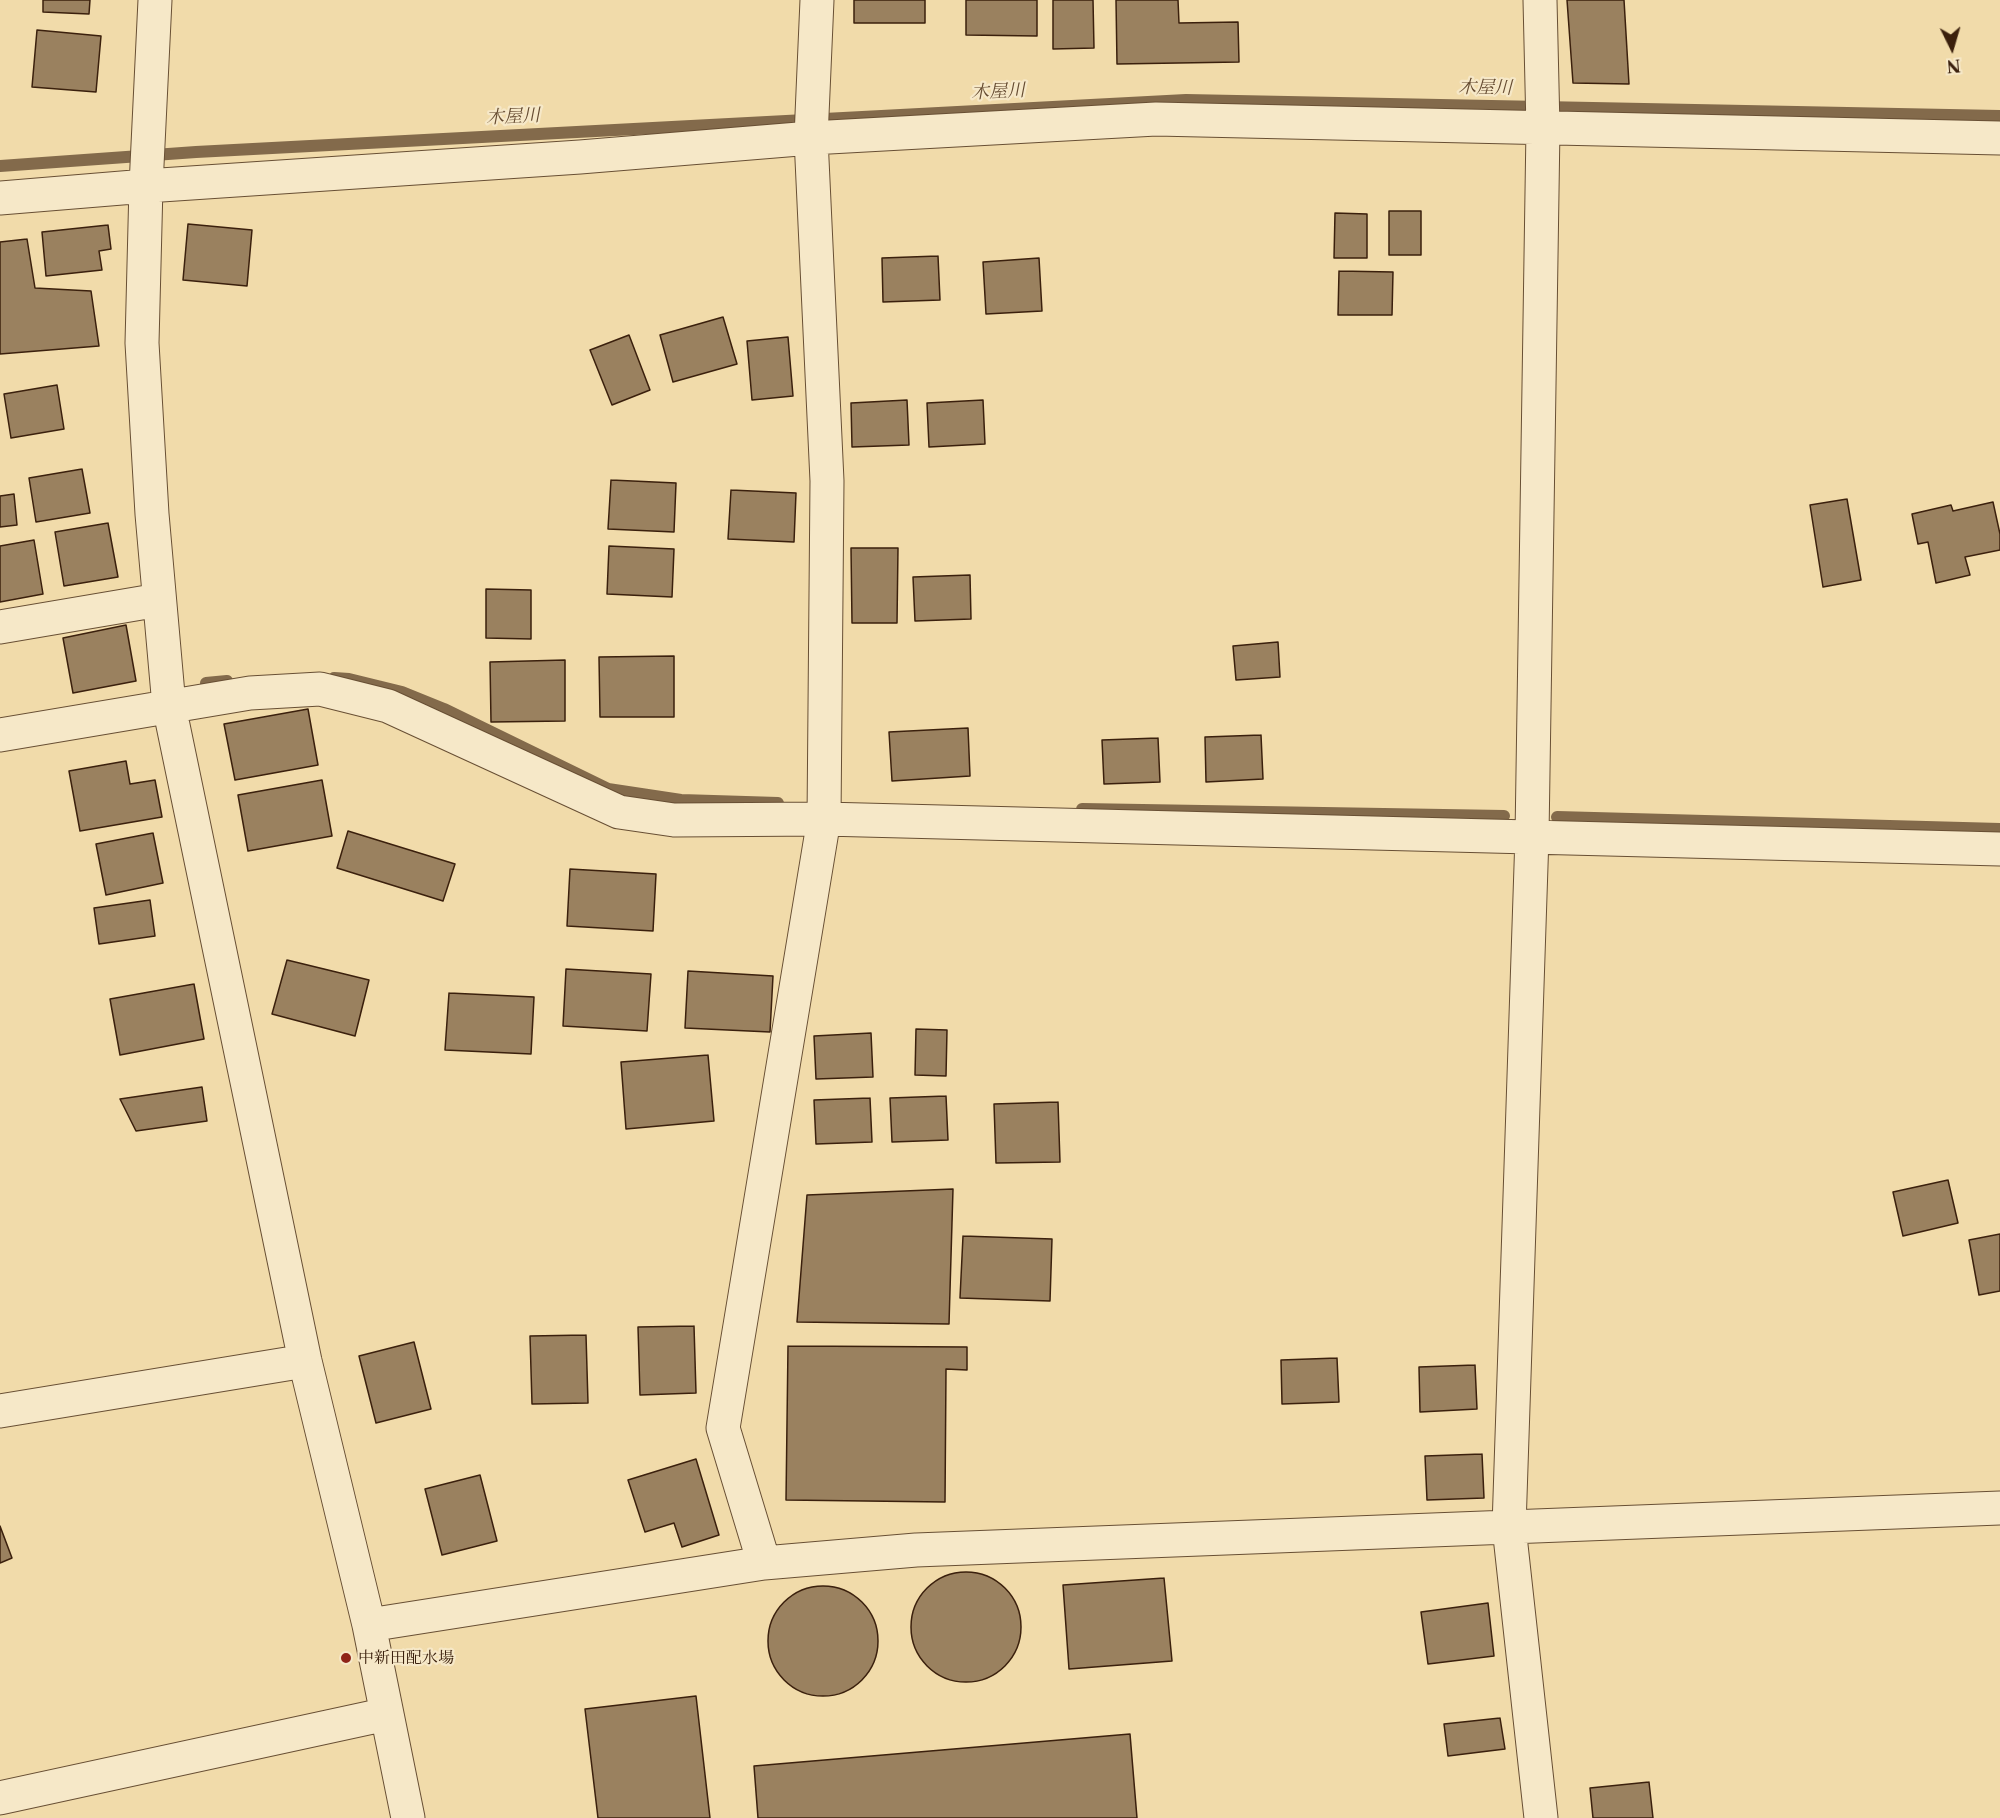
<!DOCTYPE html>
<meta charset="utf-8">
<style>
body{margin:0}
#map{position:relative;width:2000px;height:1818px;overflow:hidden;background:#f1dbaa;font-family:"Libre Caslon Text",serif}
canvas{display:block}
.north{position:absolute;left:1922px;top:18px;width:60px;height:60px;-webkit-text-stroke:4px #f6e8c8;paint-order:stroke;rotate:175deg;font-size:16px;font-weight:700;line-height:24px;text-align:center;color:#3b200d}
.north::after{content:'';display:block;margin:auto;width:21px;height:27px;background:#3b200d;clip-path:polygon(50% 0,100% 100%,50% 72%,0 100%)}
</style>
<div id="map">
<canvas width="2000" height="1818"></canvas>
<div class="north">N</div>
</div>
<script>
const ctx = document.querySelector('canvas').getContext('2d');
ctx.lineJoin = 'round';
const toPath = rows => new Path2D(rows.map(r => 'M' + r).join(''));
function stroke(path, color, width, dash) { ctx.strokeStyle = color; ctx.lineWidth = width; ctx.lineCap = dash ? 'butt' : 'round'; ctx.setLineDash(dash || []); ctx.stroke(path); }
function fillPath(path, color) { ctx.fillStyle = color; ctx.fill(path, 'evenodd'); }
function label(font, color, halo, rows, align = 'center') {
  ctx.font = font + ' "Libre Caslon Text","Noto Serif JP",serif'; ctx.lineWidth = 4.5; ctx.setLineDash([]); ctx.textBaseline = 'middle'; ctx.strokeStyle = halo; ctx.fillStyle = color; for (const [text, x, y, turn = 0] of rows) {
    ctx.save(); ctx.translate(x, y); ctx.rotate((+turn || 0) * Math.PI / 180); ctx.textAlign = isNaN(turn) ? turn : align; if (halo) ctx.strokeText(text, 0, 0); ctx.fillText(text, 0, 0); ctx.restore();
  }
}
const stream = toPath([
 [0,166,196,152,1186,100,2000,116],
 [334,678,349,679,402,692,444,709,608,789,681,800,778,803],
 [206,683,227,681],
 [1082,809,1504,816],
 [1557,817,2000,829]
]);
const building = toPath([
 [43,0,90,0,89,14,43,12,43,0],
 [854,0,925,0,925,23,854,23,854,0],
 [966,0,1037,0,1037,36,966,35,966,0],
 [1053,0,1093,0,1094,48,1053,49,1053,0],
 [1116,0,1178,0,1179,23,1238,22,1239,62,1117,64,1116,0],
 [1567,0,1624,0,1629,84,1573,83,1567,0],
 [37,30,101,36,96,92,32,87,37,30],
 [1389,211,1421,211,1421,255,1389,255,1389,211],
 [1335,213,1367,214,1367,258,1334,258,1335,213],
 [188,224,252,230,247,286,183,280,188,224],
 [108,225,111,249,99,251,102,270,46,276,42,232,108,225],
 [27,239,35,288,91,291,99,346,0,354,0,242,27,239],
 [938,256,940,300,883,302,882,258,938,256],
 [1039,258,1042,311,986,314,983,262,1039,258],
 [1339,271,1393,272,1392,315,1338,315,1339,271],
 [723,317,737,364,673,382,660,335,723,317],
 [629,335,650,390,612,405,590,350,629,335],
 [788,337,793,396,752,400,747,341,788,337],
 [57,385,64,429,11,438,4,394,57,385],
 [907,400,909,445,852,447,851,403,907,400],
 [983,400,985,444,929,447,927,403,983,400],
 [82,469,90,513,36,522,29,478,82,469],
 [611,480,676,483,674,532,608,529,611,480],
 [731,490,796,493,794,542,728,539,731,490],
 [14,494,17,525,0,527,0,496,14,494],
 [1847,499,1861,580,1823,587,1810,505,1847,499],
 [1993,502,2000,534,2000,550,1965,557,1970,575,1936,583,1928,542,1918,544,1912,514,1951,505,1953,511,1993,502],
 [108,523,118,577,64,586,55,532,108,523],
 [34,540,43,594,0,602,0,546,34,540],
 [609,546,674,549,672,597,607,594,609,546],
 [851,548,898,548,897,623,852,623,851,548],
 [970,575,971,619,915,621,913,577,970,575],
 [486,589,531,590,531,639,486,638,486,589],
 [126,625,136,681,73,693,63,638,126,625],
 [1278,642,1280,677,1236,680,1233,646,1278,642],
 [674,656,674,717,600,717,599,657,674,656],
 [565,660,565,721,491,722,490,662,565,660],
 [308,709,318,765,235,780,224,724,308,709],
 [968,728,970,776,892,781,889,732,968,728],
 [1261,735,1263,779,1206,782,1205,737,1261,735],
 [1158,738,1160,782,1104,784,1102,740,1158,738],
 [126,761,130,784,155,780,162,817,80,831,69,771,126,761],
 [322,780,332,836,248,851,238,795,322,780],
 [348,831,455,864,443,901,337,868,348,831],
 [153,833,163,883,106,895,96,844,153,833],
 [570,869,656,874,653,931,567,926,570,869],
 [150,900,155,936,99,944,94,908,150,900],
 [287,960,369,980,355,1036,272,1014,287,960],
 [566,969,651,974,647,1031,563,1026,566,969],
 [688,971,773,976,770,1032,685,1028,688,971],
 [194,984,204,1039,120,1055,110,999,194,984],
 [449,993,534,997,531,1054,445,1050,449,993],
 [916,1029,947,1030,946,1076,915,1075,916,1029],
 [871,1033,873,1077,816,1079,814,1036,871,1033],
 [708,1055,714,1121,626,1129,621,1062,708,1055],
 [202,1087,207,1121,136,1131,120,1099,202,1087],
 [946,1096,948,1140,892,1142,890,1098,946,1096],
 [870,1098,872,1142,816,1144,814,1100,870,1098],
 [1058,1102,1060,1162,996,1163,994,1104,1058,1102],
 [1948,1180,1958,1223,1903,1236,1893,1192,1948,1180],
 [953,1189,949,1324,797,1322,807,1195,953,1189],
 [2000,1234,2000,1291,1979,1295,1969,1240,2000,1234],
 [963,1236,1052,1239,1050,1301,960,1298,963,1236],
 [694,1326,696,1393,640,1395,638,1327,694,1326],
 [586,1335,588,1403,532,1404,530,1336,586,1335],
 [414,1342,431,1409,376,1423,359,1356,414,1342],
 [788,1346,967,1347,967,1370,946,1369,945,1502,786,1500,788,1346],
 [1337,1358,1339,1402,1282,1404,1281,1360,1337,1358],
 [1475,1365,1477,1409,1420,1412,1419,1367,1475,1365],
 [1482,1454,1484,1498,1427,1500,1425,1456,1482,1454],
 [696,1459,719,1535,682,1547,674,1523,645,1532,628,1480,696,1459],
 [480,1475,497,1541,442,1555,425,1489,480,1475],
 [0,1526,12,1558,0,1563,0,1526],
 '911 1627a55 55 0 1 1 110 0a55 55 0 1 1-110 0Z',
 [1164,1578,1172,1661,1069,1669,1063,1585,1164,1578],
 '768 1641a55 55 0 1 1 110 0a55 55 0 1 1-110 0Z',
 [1488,1603,1494,1656,1428,1664,1421,1612,1488,1603],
 [696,1696,710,1818,598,1818,585,1709,696,1696],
 [1500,1718,1505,1749,1448,1756,1444,1724,1500,1718],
 [1130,1734,1137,1818,758,1818,754,1766,1130,1734],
 [1649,1782,1653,1818,1593,1818,1590,1788,1649,1782]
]);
const minor = toPath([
 [155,0,146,186,142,343,152,514,169,706,305,1361,369,1625,408,1818],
 [1540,0,1543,128,1532,836,1509,1527,1541,1818],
 [0,198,146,186,580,157,811,138,1156,119,2000,138],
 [0,627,159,600],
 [0,735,250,693,320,689,388,706,619,812,674,820,824,819,2000,849],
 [0,1411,305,1361],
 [764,1563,723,1428,824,819,827,481,811,138,817,0],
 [369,1625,764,1563,916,1550,2000,1508],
 [0,1798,387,1714]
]);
const markers = [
 [346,1658,6,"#8f2418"]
];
const poiNames = [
 ["中新田配水場",358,1658]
];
const waterNames = [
 ["木屋川",1485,88,1],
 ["木屋川",998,92,-3],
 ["木屋川",513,117,-3]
];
stroke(stream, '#836a4b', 12);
fillPath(building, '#9a815f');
stroke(building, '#3b200d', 1.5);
stroke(minor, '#684f34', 35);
stroke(minor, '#f6e8c8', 33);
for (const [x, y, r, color] of markers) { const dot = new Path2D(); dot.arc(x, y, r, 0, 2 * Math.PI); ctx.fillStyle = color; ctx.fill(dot); stroke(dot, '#f6e8c8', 2); }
label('16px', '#3b200d', '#f6e8c8', poiNames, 'left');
label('italic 18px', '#654b31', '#f6e8c8', waterNames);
</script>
